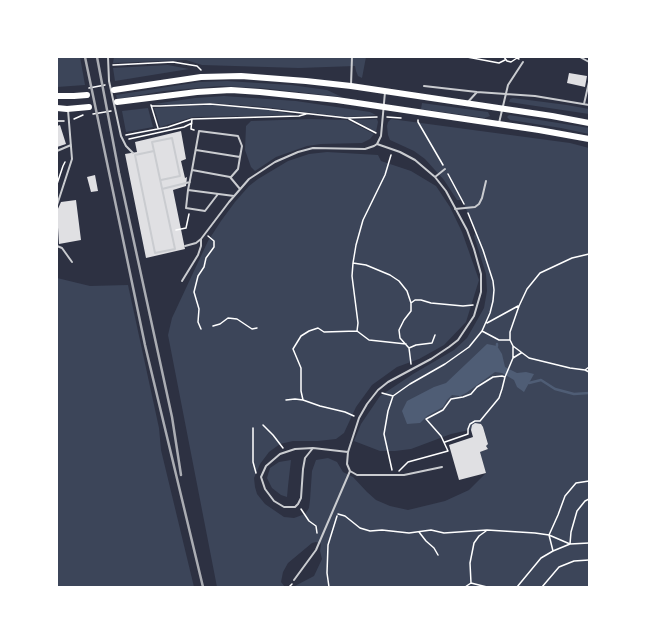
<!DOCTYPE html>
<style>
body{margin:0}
#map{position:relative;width:646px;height:644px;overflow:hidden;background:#2d3142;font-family:"Asap Condensed",sans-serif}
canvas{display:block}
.frame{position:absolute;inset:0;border:58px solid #fff;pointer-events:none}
</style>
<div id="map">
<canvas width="646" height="644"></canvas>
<div class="frame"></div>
</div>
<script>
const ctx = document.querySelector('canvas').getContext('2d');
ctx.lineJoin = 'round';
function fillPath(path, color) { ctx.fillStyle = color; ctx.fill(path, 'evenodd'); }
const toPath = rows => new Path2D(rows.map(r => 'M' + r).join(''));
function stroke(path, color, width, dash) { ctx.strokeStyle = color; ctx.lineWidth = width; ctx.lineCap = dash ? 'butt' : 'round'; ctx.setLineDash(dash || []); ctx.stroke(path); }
const green = toPath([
 [57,57,80,57,85,85,57,87],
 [114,57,366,57,362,78,358,76,356,71,355,66,299,68,202,65,186,60,113,63],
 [168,65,189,69,115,81,113,68],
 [227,81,291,85,327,90,342,97,262,88,220,86,164,91,117,99,116,95,199,82],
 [224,96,296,101,370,112,376,115,347,117,264,107,211,103,171,105,154,104,195,98],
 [513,98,567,105,589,109,589,114,509,102,510,99],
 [422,103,488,112,490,116,485,118,421,109],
 [210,105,266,109,295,115,193,117,160,127,154,108],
 [148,108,153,127,126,132,122,111],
 [509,115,589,128,589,134,561,128,510,120,507,117],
 [310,119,347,120,374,134,370,139,362,143,321,144,307,146,276,157,255,171,251,167,245,150,246,126,251,121],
 [377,119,378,122,376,132,354,120],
 [391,119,570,143,589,148,589,587,293,587,314,576,322,559,320,551,321,544,316,542,312,543,288,563,283,572,281,582,285,587,217,587,168,335,172,318,208,241,221,221,235,202,249,186,258,179,288,161,309,154,327,152,378,155,381,161,411,171,436,186,450,207,462,232,479,280,466,322,444,345,419,359,397,367,372,385,356,407,344,433,336,439,318,441,293,441,280,444,269,452,260,464,254,478,255,487,257,494,265,504,284,517,294,518,305,514,309,508,310,500,312,471,316,460,328,458,337,462,343,472,353,477,367,492,376,500,390,506,408,510,445,501,469,490,486,473,480,452,488,449,486,446,488,443,483,427,451,434,411,449,395,451,380,451,354,441,361,424,380,396,413,374,454,350,467,338,484,308,487,291,486,274,474,236,476,231,462,200,457,200,444,180,425,159,414,151,390,140,388,135,387,126,388,122],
 [57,278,90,286,128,285,159,428,161,450,194,587,57,587],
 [291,460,288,486,287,497,281,495,272,488,267,478,270,468,279,462]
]);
const water = toPath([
 [487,344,497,346,502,354,505,367,517,373,526,372,534,374,524,392,517,387,514,380,502,373,495,372,466,393,460,396,452,395,447,400,443,407,427,416,420,423,407,424,402,411,407,401,434,387,446,383]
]);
const stream = toPath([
 [497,346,497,344],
 [529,383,541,380,555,389,574,394,589,393]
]);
const building = toPath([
 [569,73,587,76,585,87,567,83],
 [60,125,66,144,57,147,57,126],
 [181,131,186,159,181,161,185,178,187,177,186,186,173,190,185,249,146,258,125,154,137,152,135,142],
 [95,175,98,191,91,192,87,177],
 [76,200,81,240,59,244,57,211,61,202],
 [475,423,481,424,483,427,488,444,486,446,488,449,480,452,486,473,459,480,449,445,473,437,471,430,472,425]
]);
const path = toPath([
 [467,57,499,63,505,60],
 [504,57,507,61,511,62,517,58,519,59],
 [113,65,173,62,197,66,201,70],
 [89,88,105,85],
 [151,105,158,128],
 [152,106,160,106,210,104,266,109,347,118,377,117],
 [93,114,111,111],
 [387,117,401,118],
 [74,119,83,115],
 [192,119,191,129,194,130],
 [349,119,376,133],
 [418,120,418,122,443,165],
 [57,121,64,121],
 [126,135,168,127,192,119,299,116,306,114],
 [129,139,184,127,192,123],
 [448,174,464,204],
 [57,184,63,166,65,162],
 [176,230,186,228,189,214],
 [589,254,572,258,540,273,527,289,519,306,510,332,510,340,513,346,529,358,570,368,585,370,589,372],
 [353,263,366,265,390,275,399,281,407,291,411,303,411,311,404,320,399,330,400,338,409,348,411,364],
 [411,303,415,300,421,300,431,303,463,306,473,305],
 [487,323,518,306],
 [213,326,220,324,228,318,237,319,252,329,257,328],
 [201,329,198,322,199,309,194,292,198,276,204,267,206,258,214,247,214,241,208,236],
 [357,331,369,340,406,344],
 [482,331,499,340,510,340],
 [409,348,416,345,432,343,435,335],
 [513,358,521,353],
 [585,370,589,367],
 [382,393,393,396],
 [286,400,295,399,303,400,320,406,345,412,354,416],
 [303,400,301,391,301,368,293,349,301,336,309,331,318,328,324,332,357,331,358,323,352,276,353,263,356,245,363,220,385,175,391,155],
 [263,425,273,435,283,448],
 [253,428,253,462,256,473],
 [445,442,468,434,468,429,470,424,475,421,480,421,499,398,502,389,505,377,513,358,513,346],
 [392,470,384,434,388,411,393,396,410,384,445,364,469,347,482,331,490,313,493,301,494,290,493,281,483,250,468,213],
 [399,471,408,462,448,451,441,436,426,419,443,410,451,399,463,397,471,394,477,387,493,377,502,376,505,377],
 [301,509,309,521,316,526,317,533],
 [338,514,345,516,360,528,370,531,382,530,409,533,431,530,444,533,487,530,535,533,549,535,570,544,571,532,577,511,585,501,589,499],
 [419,532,426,541,434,548,438,555],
 [553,551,549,535,558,515,565,496,576,483,589,481],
 [471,583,487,587],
 [289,587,292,584],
 [329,587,327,573,328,545,337,516],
 [465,587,471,583,470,563,474,543,479,536,486,531],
 [517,587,541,558,553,551,570,544,589,543],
 [542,587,559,567,574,561,589,560]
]);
const service = toPath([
 [108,57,109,81,121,136,126,146,133,153],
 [580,57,589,62],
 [351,85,352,57],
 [424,86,477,92,535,96,589,105],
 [467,103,477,92],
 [584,104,589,82],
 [499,123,508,85,523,62],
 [377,144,400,152,415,160,435,177,446,191,467,230,474,249,481,274,481,292,474,316,458,340,449,347,431,359,388,382,378,390,367,404,359,418,348,452,347,464,350,471,357,475,404,475,442,467],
 [196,150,240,157,242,146,238,136,199,131,192,170,188,190,234,196],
 [57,151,71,145],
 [154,151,175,249,155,253,135,155,154,151],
 [154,151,152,142,172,138,180,176,161,180],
 [192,170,230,177,240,189],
 [231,177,238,169,240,157],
 [435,177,445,169],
 [162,189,190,182],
 [188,190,186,208,205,211,218,194],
 [57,205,72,159,68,110],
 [455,209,475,207,479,204,482,198,486,181],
 [57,246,62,248,72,262],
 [185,246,196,243,201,239,229,202,249,179,275,162,298,152,313,148,365,149,374,146,377,144,381,136,385,92],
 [182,281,198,255,201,246,201,239],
 [313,448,305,458,303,469,301,498,298,504,295,507,284,507,274,501,265,489,261,477,266,466,280,454,295,449,313,448,348,452],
 [294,580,316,550,350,471]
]);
const trunk = toPath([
 [114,90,201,77,241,76,306,81,351,86,552,116,589,123],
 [57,96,74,96,87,95],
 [117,102,197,92,231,90,260,92,337,100,539,130,589,139],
 [57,108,67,109,89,107]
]);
const rail = toPath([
 [85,57,145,345,203,587],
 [97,57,119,173,172,417,181,475]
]);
fillPath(green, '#3c4559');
fillPath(water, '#4f5d75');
stroke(stream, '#4f5d75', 2.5);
fillPath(building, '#e0e0e3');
stroke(path, '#fff', 1.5);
stroke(service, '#caccd0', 2);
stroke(trunk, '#fff', 6);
stroke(rail, '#abadb3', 2.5);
</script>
